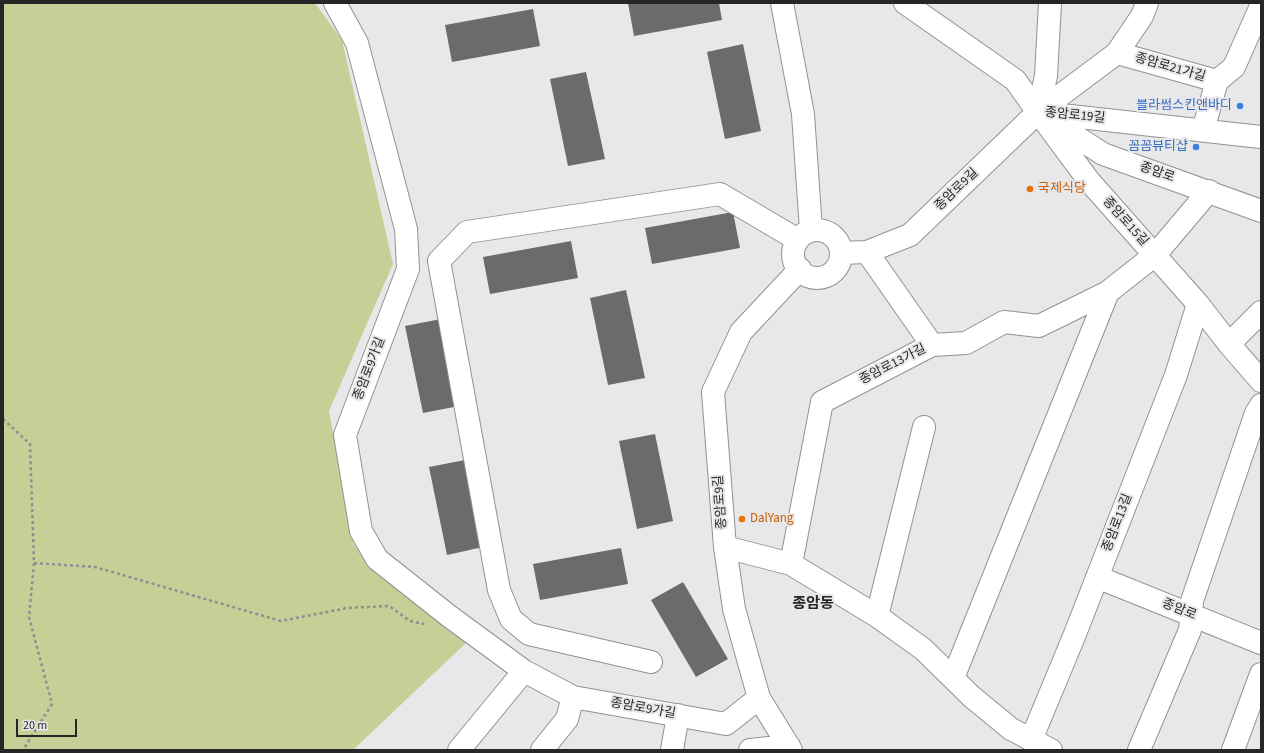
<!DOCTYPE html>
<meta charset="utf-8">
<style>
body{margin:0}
#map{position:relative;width:1264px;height:753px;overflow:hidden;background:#e8e8ea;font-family:"Source Sans 3",sans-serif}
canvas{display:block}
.frame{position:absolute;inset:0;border:4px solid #262627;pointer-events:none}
.scale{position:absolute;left:16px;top:719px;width:61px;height:18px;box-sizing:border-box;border:2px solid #262627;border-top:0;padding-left:5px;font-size:12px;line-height:14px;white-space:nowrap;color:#262627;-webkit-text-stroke:3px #e8e8ea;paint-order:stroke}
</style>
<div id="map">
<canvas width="1264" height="753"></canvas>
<div class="frame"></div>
<div class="scale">20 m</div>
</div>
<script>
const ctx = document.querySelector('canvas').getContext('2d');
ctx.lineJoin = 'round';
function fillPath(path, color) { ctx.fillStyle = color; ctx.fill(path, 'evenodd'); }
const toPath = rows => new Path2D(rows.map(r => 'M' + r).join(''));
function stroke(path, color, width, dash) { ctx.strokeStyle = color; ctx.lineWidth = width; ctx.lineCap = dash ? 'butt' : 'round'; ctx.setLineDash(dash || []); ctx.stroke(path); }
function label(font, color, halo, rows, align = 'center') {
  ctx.font = font + ' "Source Sans 3","Noto Sans KR",sans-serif'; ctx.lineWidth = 4; ctx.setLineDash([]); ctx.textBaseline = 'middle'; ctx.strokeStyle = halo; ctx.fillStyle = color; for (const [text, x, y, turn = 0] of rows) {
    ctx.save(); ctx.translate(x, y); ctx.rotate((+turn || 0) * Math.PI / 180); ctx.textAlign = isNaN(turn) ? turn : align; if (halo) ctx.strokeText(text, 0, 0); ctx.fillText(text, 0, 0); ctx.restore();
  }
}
const green = toPath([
 [3,3,315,3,342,40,393,264,329,411,354,545,467,642,353,750,3,750]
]);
const building = toPath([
 [628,3,719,3,722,20,634,36],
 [533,9,540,46,452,62,445,25],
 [743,44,761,131,725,139,707,52],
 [586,72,605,159,568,166,550,79],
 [733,212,740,248,652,264,645,228],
 [571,241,578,278,490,294,483,257],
 [626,290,645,378,608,385,590,298],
 [441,319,459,406,423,413,405,326],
 [655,434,673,521,637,529,619,441],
 [465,460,483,547,447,555,429,467],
 [621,548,628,584,540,600,533,564],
 [683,582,728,659,696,677,651,600]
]);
const path = toPath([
 [3,419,30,444,34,563,29,617,52,704,23,750],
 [34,563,95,567,281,621,347,608,389,606,410,621,424,624]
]);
const minor = toPath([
 [335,3,357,43,406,229,408,269,345,435,361,531,377,559,449,616,524,671,573,697,726,724,759,698],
 [782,3,803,114,811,230],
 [905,3,1015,80,1038,112,1089,181,1198,304,1229,344,1261,381],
 [1117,53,1217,81,1234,67,1261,6],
 [1038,112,1046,76,1050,3],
 [1043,113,1261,137],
 [1049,119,1103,154,1261,211],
 [1203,130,1217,81],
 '793 254a24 24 0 1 1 48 0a24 24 0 1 1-48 0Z',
 [867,252,932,345],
 [841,253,867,252,910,235,1038,112,1117,53,1142,16,1147,3],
 [1229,344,1261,312],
 [725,547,791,564,877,616,923,649,972,697,1011,729,1051,750],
 [791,564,822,402,932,345,966,343,1004,322,1039,326,1108,292,1155,255,1209,191],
 [1097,577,1261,643],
 [877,616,924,427],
 [651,662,529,634,511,619,499,590,439,261,467,232,720,194,798,240],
 [953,678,1108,292],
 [1031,740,1075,634,1176,375,1198,304],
 [459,750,524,671],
 [542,750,567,719,573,697],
 [672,750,678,715],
 [750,750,789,746],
 [791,750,759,698,734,609,725,547,713,392,741,332,800,269],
 [1139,750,1190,630,1192,601,1256,413,1261,405],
 [1233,750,1261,674]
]);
const markers = [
 [1240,106,4,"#3f7fe0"],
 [1196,147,4,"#3f7fe0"],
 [1030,189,4,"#e8710a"],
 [742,519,4,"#e8710a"]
];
const streetNames = [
 ["종암로21가길",1170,68,16],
 ["종암로19길",1075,116,6],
 ["종암로",1157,173,19],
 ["종암로9길",957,190,-44],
 ["종암로15길",1125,222,48],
 ["종암로13가길",893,365,-27],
 ["종암로9가길",370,369,-69],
 ["종암로9길",721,502,-94],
 ["종암로13길",1118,523,-69],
 ["종암로",1179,610,22],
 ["종암로9가길",643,709,10]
];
const shopNames = [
 ["블라썸스킨앤바디",1232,106],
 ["꼼꼼뷰티샵",1188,147]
];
const foodNames = [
 ["국제식당",1038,189],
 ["DalYang",750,519]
];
const quarterNames = [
 ["종암동",813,605]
];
fillPath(green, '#c4d096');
fillPath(building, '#6b6b6c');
stroke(minor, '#929293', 24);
stroke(path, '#8f8f91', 2.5, [3, 3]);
stroke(minor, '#fff', 22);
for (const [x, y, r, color] of markers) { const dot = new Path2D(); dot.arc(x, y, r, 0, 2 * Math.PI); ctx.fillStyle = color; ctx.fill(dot); stroke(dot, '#e8e8ea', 1.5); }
label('13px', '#262627', '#e8e8ea', streetNames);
label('13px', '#366cbe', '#e8e8ea', shopNames, 'right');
label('13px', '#c56008', '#e8e8ea', foodNames, 'left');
label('bold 15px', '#262627', '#e8e8ea', quarterNames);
</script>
